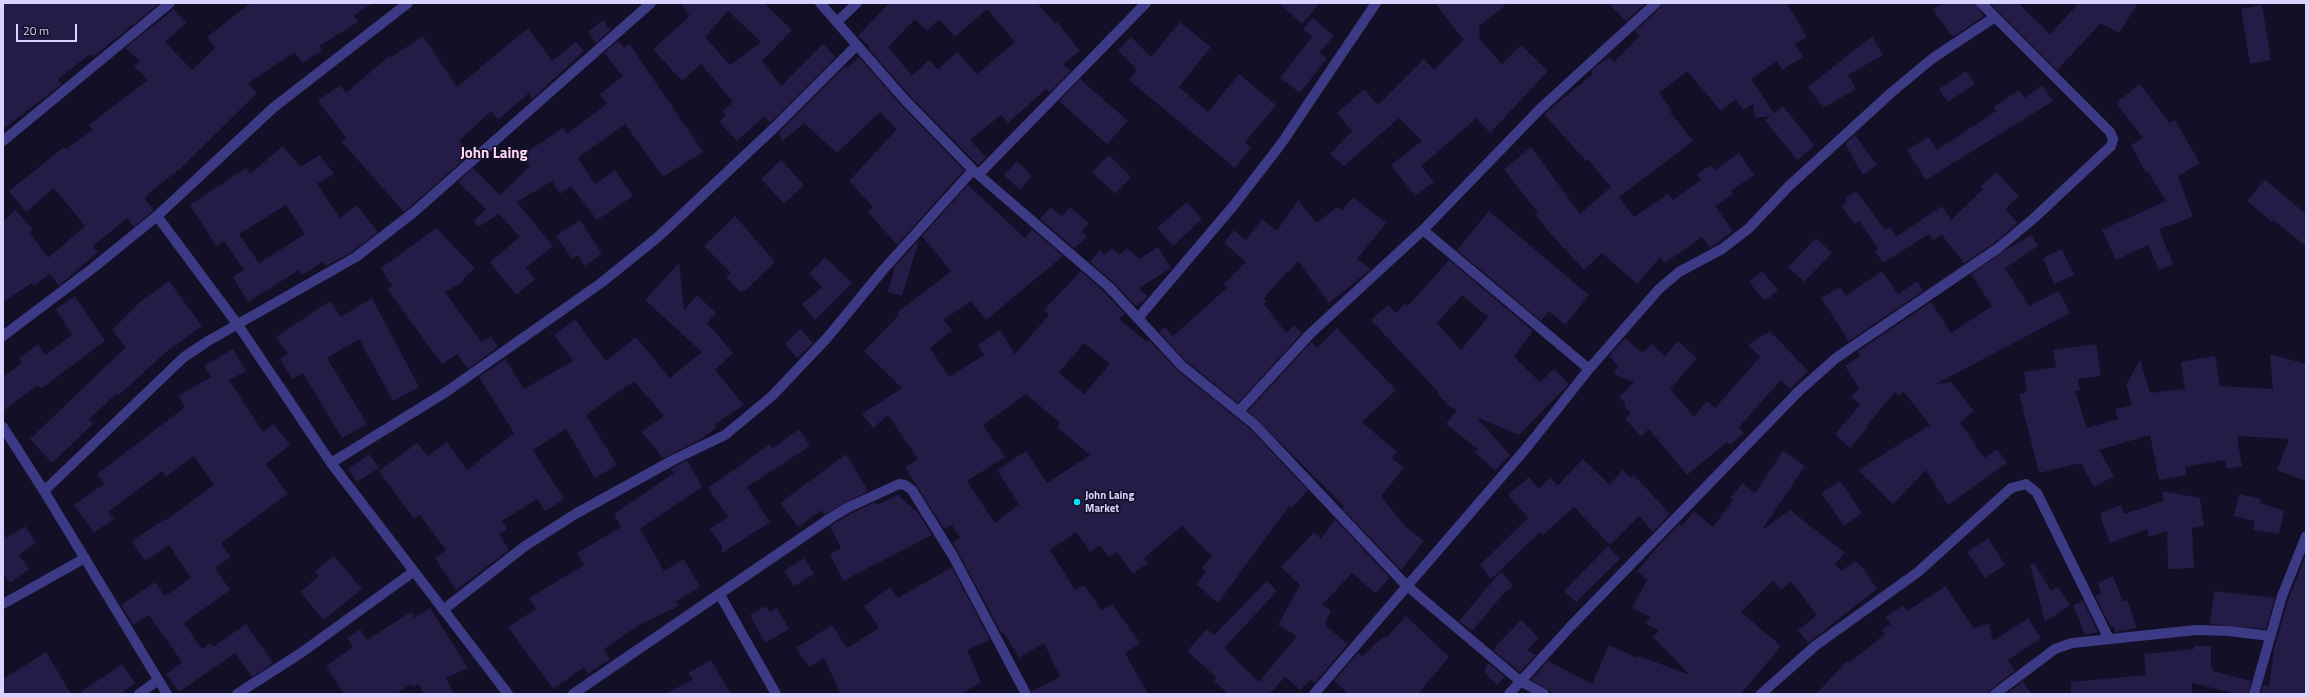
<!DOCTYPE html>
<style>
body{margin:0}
#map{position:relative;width:2309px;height:697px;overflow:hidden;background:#130f26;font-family:"Titillium Web",sans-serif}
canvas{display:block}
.frame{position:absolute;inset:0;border:4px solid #d9d4ff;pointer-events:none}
.scale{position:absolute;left:16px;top:24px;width:61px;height:18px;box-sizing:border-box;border:2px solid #d9d4ff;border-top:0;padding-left:5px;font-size:12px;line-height:14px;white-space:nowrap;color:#d9d4ff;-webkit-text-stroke:3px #130f26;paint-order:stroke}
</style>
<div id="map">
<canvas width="2309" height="697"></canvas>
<div class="frame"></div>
<div class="scale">20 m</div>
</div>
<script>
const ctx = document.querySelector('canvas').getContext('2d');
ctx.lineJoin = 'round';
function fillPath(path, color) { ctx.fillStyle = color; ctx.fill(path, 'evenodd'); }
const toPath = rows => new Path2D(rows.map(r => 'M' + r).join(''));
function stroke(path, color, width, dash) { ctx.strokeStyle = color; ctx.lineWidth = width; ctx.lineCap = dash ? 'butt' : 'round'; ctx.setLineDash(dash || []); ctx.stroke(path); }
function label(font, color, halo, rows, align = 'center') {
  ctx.font = font + ' "Titillium Web",sans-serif'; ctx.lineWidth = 3; ctx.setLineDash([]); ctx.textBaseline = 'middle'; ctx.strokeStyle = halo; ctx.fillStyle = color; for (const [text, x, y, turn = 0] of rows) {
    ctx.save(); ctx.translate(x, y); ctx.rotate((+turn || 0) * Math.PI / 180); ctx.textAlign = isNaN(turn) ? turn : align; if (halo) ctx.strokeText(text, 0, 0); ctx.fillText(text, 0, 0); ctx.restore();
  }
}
const building = toPath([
 [3,3,160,3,93,57,90,54,58,79,62,84,3,129],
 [251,3,373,3,354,15,358,22,319,46,322,51,302,63,295,52,248,83,257,93,180,169,150,192,145,199,154,210,134,227,127,218,93,246,98,252,59,286,50,274,34,286,32,283,3,302,3,222,15,210,33,229,30,232,48,258,85,226,54,188,26,212,9,191,64,147,66,149,93,130,89,125,148,80,134,66,140,61,125,48,174,9,186,23,165,42,192,70,215,48,207,37],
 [680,3,764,3,792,30,762,61,781,86,823,44,836,57,770,123,765,116,737,141,719,122,726,115,722,111,733,102,701,64,682,81,653,49,690,16],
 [728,11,761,42,730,65,705,37],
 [889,3,1037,3,1055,23,1057,22,1080,51,1063,64,1071,71,1050,92,1046,89,1008,123,1001,115,970,140,986,157,978,165,910,96,868,48,870,47,858,36],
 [987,9,1015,42,977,74,957,52,938,69,929,60,912,76,888,47,915,19,927,31,939,19,955,37],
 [1279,3,1320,3,1302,24],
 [1435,3,1508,3,1479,26,1480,40,1502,64,1521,45,1548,71,1490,133,1477,118,1421,166,1434,182,1415,196,1391,165,1422,141,1399,118,1344,166,1330,154,1352,131,1337,113,1364,89,1378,105,1424,59,1434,70,1464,40],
 [1608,3,1646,3,1626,21],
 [1662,3,1787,3,1807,37,1795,44,1803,57,1782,70,1777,61,1751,79,1774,113,1783,106,1815,146,1797,160,1765,120,1771,116,1755,118,1753,104,1743,110,1736,99,1721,111,1687,71,1659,93,1672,110,1670,112,1693,141,1619,197,1634,217,1668,194,1673,200,1701,180,1697,174,1711,165,1715,170,1739,153,1754,175,1731,191,1733,194,1715,206,1733,231,1710,248,1702,237,1665,263,1660,257,1637,284,1602,253,1584,270,1549,232,1536,215,1538,213,1504,169,1531,147,1580,214,1611,187,1588,159,1586,161,1544,114,1593,74,1591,71,1595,67,1610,57,1614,62,1640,36,1635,31,1660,8],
 [1943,3,1975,3,1984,16,1953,37,1933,10],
 [1990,3,2018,3,2050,34,2079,3,2138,3,2119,33,2101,23,2057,70],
 [2262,5,2271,60,2250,64,2241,9],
 [1313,18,1334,36,1319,53,1327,58,1300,93,1280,78,1312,37,1303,29],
 [603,20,610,30,596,43,588,32],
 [1180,22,1211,47,1179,87,1208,112,1239,74,1276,105,1245,142,1251,148,1235,168,1129,80,1137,70,1118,50,1131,37,1151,57],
 [528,28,552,61,576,42,584,51,532,99,529,93,498,120,491,111,459,141,469,155,404,212,341,141,346,138,318,101,340,85,346,93,389,56,390,58,423,36,457,87],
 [1872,36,1883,55,1848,75,1856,89,1823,108,1808,87],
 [618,41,624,48,629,43,703,152,663,177,625,124,578,158,595,184,615,170,633,196,597,220,571,186,560,194,552,181,517,202,553,246,526,268,535,279,516,295,490,262,520,237,499,214,478,227,474,221,486,209,458,182,473,168,500,195,530,166,522,155,563,128,567,134,607,104,600,94,623,76,604,53],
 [859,57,900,104,964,170,897,245,868,212,873,207,849,181,897,129,880,112,837,153,804,123,783,141,778,133,845,66,847,68],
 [1966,71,1975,84,1948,102,1939,89],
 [1080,79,1128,121,1107,144,1059,101],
 [2140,84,2170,123,2175,120,2200,163,2178,176,2193,217,2159,229,2173,264,2159,270,2148,245,2116,260,2102,230,2166,201,2148,172,2146,173,2131,145,2143,138,2116,103],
 [2042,85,2053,101,1926,180,1907,150,1929,137,1937,150,1996,111,1994,107,2019,90,2024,98],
 [1855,135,1877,165,1863,175,1845,144],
 [283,146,300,167,320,155,334,174,317,184,340,218,357,205,378,232,352,252,326,266,323,262,302,275,299,270,248,302,233,277,244,270,224,241,216,246,190,205,246,168,250,174],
 [286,205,305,234,259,263,239,234],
 [1109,155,1131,177,1115,194,1092,172],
 [781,160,804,185,784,204,761,179],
 [1017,161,1032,176,1020,190,1004,175],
 [1996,172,2019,196,2005,209,2018,223,1993,244,1964,263,1942,235,1933,240,1929,234,1883,263,1875,251,1878,249,1860,221,1855,224,1841,206,1847,202,1845,198,1856,191,1885,230,1890,227,1896,237,1942,206,1951,220,1983,189,1980,187],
 [2265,180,2306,214,2306,246,2273,220,2272,222,2247,201],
 [968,185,1025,238,1032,229,1063,256,986,320,971,301,943,320,952,330,930,348,949,377,984,355,978,345,1000,330,1015,354,1049,315,1044,310,1081,271,1104,292,1125,314,1119,319,1147,342,1149,340,1178,371,1250,429,1308,490,1292,508,1290,505,1218,603,1196,584,1206,572,1202,568,1212,556,1182,526,1144,558,1148,563,1133,574,1117,552,1109,557,1100,545,1090,552,1076,532,1050,550,1075,590,1084,585,1102,611,1112,604,1140,643,1125,653,1148,694,1032,694,1032,691,1060,677,1044,643,1019,658,1004,633,1002,634,953,543,960,538,952,525,944,529,905,467,918,459,888,415,873,428,862,414,902,388,864,351,899,315,897,313,951,271,922,236],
 [1084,343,1110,364,1084,394,1059,373],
 [1026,394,1060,423,1057,427,1090,455,1047,483,1026,451,997,470,1019,504,995,523,967,481,1005,457,983,425],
 [1353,197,1386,223,1357,259,1371,269,1329,303,1298,261,1288,273,1287,272,1264,298,1267,301,1264,304,1286,333,1294,325,1302,333,1238,403,1186,361,1159,332,1165,327,1173,336,1227,288,1224,284,1246,262,1224,243,1234,230,1246,240,1262,219,1277,231,1298,200,1316,223,1337,207,1342,210],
 [1187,202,1202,219,1173,246,1157,228],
 [1051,207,1062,216,1070,207,1089,223,1082,231,1087,237,1074,248,1040,219],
 [1489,211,1589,295,1565,325,1549,311,1541,321,1457,250],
 [735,216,775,262,745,291,739,291,726,277,731,273,704,246],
 [580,220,602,254,584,266,578,255,572,259,556,236],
 [436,228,475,268,462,280,463,282,445,292,481,342,491,336,498,347,468,369,457,354,442,364,387,289,392,286,381,268],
 [2032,235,2038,246,2005,268,2029,306,2059,291,2070,313,1936,384,1951,382,1974,411,1960,422,1984,458,1997,449,2007,463,1948,505,1926,470,1893,504,1858,470,1930,425,1903,391,1899,396,1895,392,1867,425,1869,426,1850,448,1835,434,1860,405,1851,397,1859,388,1845,366,1860,356,1857,352,1931,302,1951,333,1992,306,1971,274,2007,249],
 [1816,238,1832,253,1804,282,1788,267],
 [919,240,902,296,888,292,895,266],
 [1158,247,1171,268,1139,288,1148,297,1136,306,1113,282,1090,262,1100,250,1105,255,1112,248,1119,255,1127,248,1139,259],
 [2062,249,2074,275,2054,284,2043,258],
 [825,257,852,283,815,320,802,304,822,287,809,274],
 [1449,260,1533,331,1514,357,1540,382,1554,369,1569,384,1519,435,1476,417,1510,455,1495,471,1475,452,1478,449,1446,424,1457,410,1450,407,1438,394,1439,393,1371,320,1388,305,1396,313,1405,304,1408,306],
 [1462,295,1488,317,1461,350,1437,323],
 [679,263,684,310,697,295,716,313,707,323,733,353,715,370,744,405,715,424,717,427,701,439,663,458,642,432,664,416,634,381,586,415,617,465,595,478,566,429,533,450,564,499,545,511,537,499,502,521,507,529,499,534,509,550,456,590,435,558,446,550,420,515,414,519,379,471,417,443,428,456,447,442,467,470,514,433,479,377,505,359,524,389,573,361,554,335,575,319,606,361,636,337,670,378,702,352,645,300],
 [1762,271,1778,290,1765,301,1749,282],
 [1882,271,1898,294,1917,281,1923,291,1849,341,1821,298,1840,287,1846,296],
 [169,281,202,326,167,351,119,395,117,393,89,419,93,424,52,463,30,439,126,347,112,330,139,303],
 [75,296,105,341,41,389,38,385,3,411,3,377,22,363,19,358,38,344,45,355,72,335,56,309],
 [372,298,419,387,393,401,359,339,327,358,367,424,342,438,303,373,292,379,280,359,288,354,276,337,330,301,341,317],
 [1337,328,1396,390,1362,422,1397,452,1392,458,1404,468,1381,496,1404,525,1424,541,1401,570,1342,508,1344,506,1248,411,1311,342,1317,348],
 [800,329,813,343,797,358,785,344],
 [1770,331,1808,371,1790,389,1781,380,1739,427,1744,433,1730,445,1727,442,1687,475,1649,429,1641,436,1625,419,1631,413,1624,406,1626,404,1619,397,1634,382,1614,374,1618,365,1609,356,1625,338,1642,353,1652,344,1665,356,1678,341,1697,358,1670,389,1694,417,1707,401,1715,408,1760,357,1748,345],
 [2096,344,2101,376,2078,379,2080,390,2075,391,2087,428,2118,419,2115,409,2132,405,2126,385,2140,360,2150,393,2185,389,2181,362,2215,356,2220,386,2273,389,2270,354,2306,364,2306,481,2277,470,2289,439,2237,436,2242,466,2227,469,2225,460,2185,467,2187,475,2159,480,2150,435,2099,450,2114,476,2094,487,2081,463,2039,473,2019,394,2027,392,2024,372,2056,367,2053,350],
 [233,349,246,371,229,380,263,432,274,424,290,445,266,464,288,494,221,543,231,557,215,568,230,590,184,623,202,649,210,643,213,647,246,624,273,663,252,677,235,653,179,692,166,674,182,662,149,615,133,625,121,605,155,582,165,596,191,578,169,545,145,561,132,541,165,519,166,520,214,485,194,456,166,477,162,471,108,512,114,519,94,533,74,505,104,484,97,474,185,407,178,396,211,377,204,366],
 [799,429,810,446,747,487,770,522,722,553,722,546,710,529,728,517,708,488,770,444,772,449],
 [1783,451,1805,466,1762,530,1790,510,1845,553,1835,564,1841,571,1855,561,1863,568,1877,589,1808,643,1798,630,1817,615,1791,581,1781,590,1773,581,1741,612,1781,646,1741,694,1555,694,1531,680,1548,661,1592,684,1609,645,1638,658,1639,656,1690,675,1653,637,1659,631,1646,624,1650,617,1632,608,1647,580,1637,571,1662,542,1679,524,1682,526,1694,511,1713,527,1733,500,1730,498,1743,483,1755,493],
 [369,454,379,468,357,482,348,469],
 [846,454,868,491,824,515,822,510,798,527,780,503],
 [1583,459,1610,485,1622,470,1631,478,1634,475,1670,514,1653,532,1639,516,1610,545,1574,507,1543,535,1540,532,1491,579,1480,565,1528,518,1508,495,1529,477,1539,489,1550,478,1558,485],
 [687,460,702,487,640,529,664,571,684,559,700,587,676,601,679,606,641,624,604,649,610,659,588,674,584,667,553,689,508,627,536,609,529,598,584,565,577,553,621,527,614,514,674,473,671,469],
 [1840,481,1862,513,1844,526,1821,493],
 [2162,491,2200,498,2204,526,2192,528,2194,568,2168,569,2167,531,2149,537,2147,529,2110,543,2101,519,2101,513,2121,505,2124,514,2164,501],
 [2239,494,2261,499,2260,503,2284,511,2279,534,2253,530,2255,521,2234,516],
 [898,495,919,514,932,535,843,581,830,554,841,548,830,526,850,514,875,502,877,505],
 [1335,519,1390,578,1375,593,1352,573,1322,605,1331,610,1325,623,1327,624,1326,626,1348,644,1315,683,1311,679,1301,690,1285,677,1270,693,1271,694,1228,694,1214,681,1217,678,1187,651,1207,629,1214,635,1267,581,1277,591,1224,648,1259,682,1297,636,1278,625,1300,585,1281,567,1314,532,1321,539],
 [25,526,36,543,19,555,29,569,10,583,3,573,3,531,7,538],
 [1988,538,2005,565,1985,578,1967,552],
 [1608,546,1620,559,1576,602,1564,591],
 [2306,555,2306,694,2261,694,2263,685,2269,686,2274,649,2288,600],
 [334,556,362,589,324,620,300,592,319,576,315,571],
 [804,558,814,574,794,586,784,571],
 [2034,563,2051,591,2058,587,2070,605,2045,622,2030,564],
 [952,567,990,640,967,650,981,682,961,694,841,694,824,658,809,667,796,648,832,625,847,648,879,628,864,606,890,587,898,598],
 [1501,571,1513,586,1505,592,1472,631,1459,621],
 [2113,576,2123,602,2127,600,2137,628,2115,632,2113,626,2111,627,2095,596,2101,593,2098,583],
 [1946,586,1973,628,1989,624,1993,641,2028,618,2041,638,2008,660,2015,671,1991,689,1989,694,1816,694,1847,661,1849,663,1885,634,1882,630,1891,624,1886,617,1903,605,1907,611],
 [2214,591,2275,598,2266,629,2210,624],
 [2083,601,2098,632,2085,635,2073,605],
 [766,606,770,612,777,608,789,629,765,643,750,615],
 [430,608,468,668,446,678,454,694,424,694,419,684,413,687,411,684,396,694,344,694,326,666,353,647,347,638,360,629,367,640,411,612,415,618],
 [1406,616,1449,657,1418,694,1349,694,1334,681,1358,653,1362,656,1384,636,1386,638],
 [1521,620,1539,638,1527,650,1536,655,1520,672,1494,651,1497,645],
 [2194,646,2211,646,2211,668,2213,668,2213,671,2251,681,2248,694,2237,694,2192,683,2192,694,2071,694,2071,682,2146,675,2144,654,2194,649],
 [46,652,71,694,3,694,3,679],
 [711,660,731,694,666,694,693,679,688,673],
 [1488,663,1505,677,1497,685,1484,672],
 [122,664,135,683,120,694,78,694],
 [2023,681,2031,694,2006,694]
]);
const minor = toPath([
 [820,3,905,100,973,170,1109,287,1182,366,1254,424,1406,585,1520,681,1544,694],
 [837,22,857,3],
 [3,141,170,3],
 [979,174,1146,3],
 [157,216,238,325,331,463,508,694],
 [1423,230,1589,369],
 [1139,317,1234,205,1281,144,1376,3],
 [3,336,93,268,157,216,273,108,408,3],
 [1239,411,1310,334,1423,230,1541,108,1656,3],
 [3,427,44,491,167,694],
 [331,463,446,392,601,283,658,237,774,128,857,45],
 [44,491,184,357,208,341,356,257,414,212,651,3],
 [720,595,776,694],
 [3,604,85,558],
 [443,610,525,546,577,513,675,459,725,435,772,396,827,338,883,270,973,170],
 [139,694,158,680],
 [237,694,301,653,413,572],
 [573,694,829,519,847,508,899,484,905,485,912,490,953,556,1026,694],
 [1314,694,1528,446,1589,369,1659,289,1679,272,1722,249,1748,229,1789,186,1892,92,1933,58,1995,17],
 [1509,694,1570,627,1799,391,1836,358,1997,249,2033,219,2111,146,2113,139,2110,132,1981,3],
 [1761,694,1815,646,1918,572,2011,488,2026,484,2037,493,2109,639],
 [1995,694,2055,649,2072,643,2196,630,2229,631,2270,636],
 [2254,694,2282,596,2306,536]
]);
const markers = [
 [1077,502,4,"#00e5ff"]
];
const poiNames = [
 ["John Laing",1085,496],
 ["Market",1085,509]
];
const districtNames = [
 ["John Laing",494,154]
];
fillPath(building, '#241b47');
stroke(minor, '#3d3a85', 10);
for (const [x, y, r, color] of markers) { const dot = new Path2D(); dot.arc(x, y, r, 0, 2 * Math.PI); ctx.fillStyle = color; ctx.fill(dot); stroke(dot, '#130f26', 1.5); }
label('bold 11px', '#d9d4ff', '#130f26', poiNames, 'left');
label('bold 15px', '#ffd6f0', '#130f26', districtNames);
</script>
